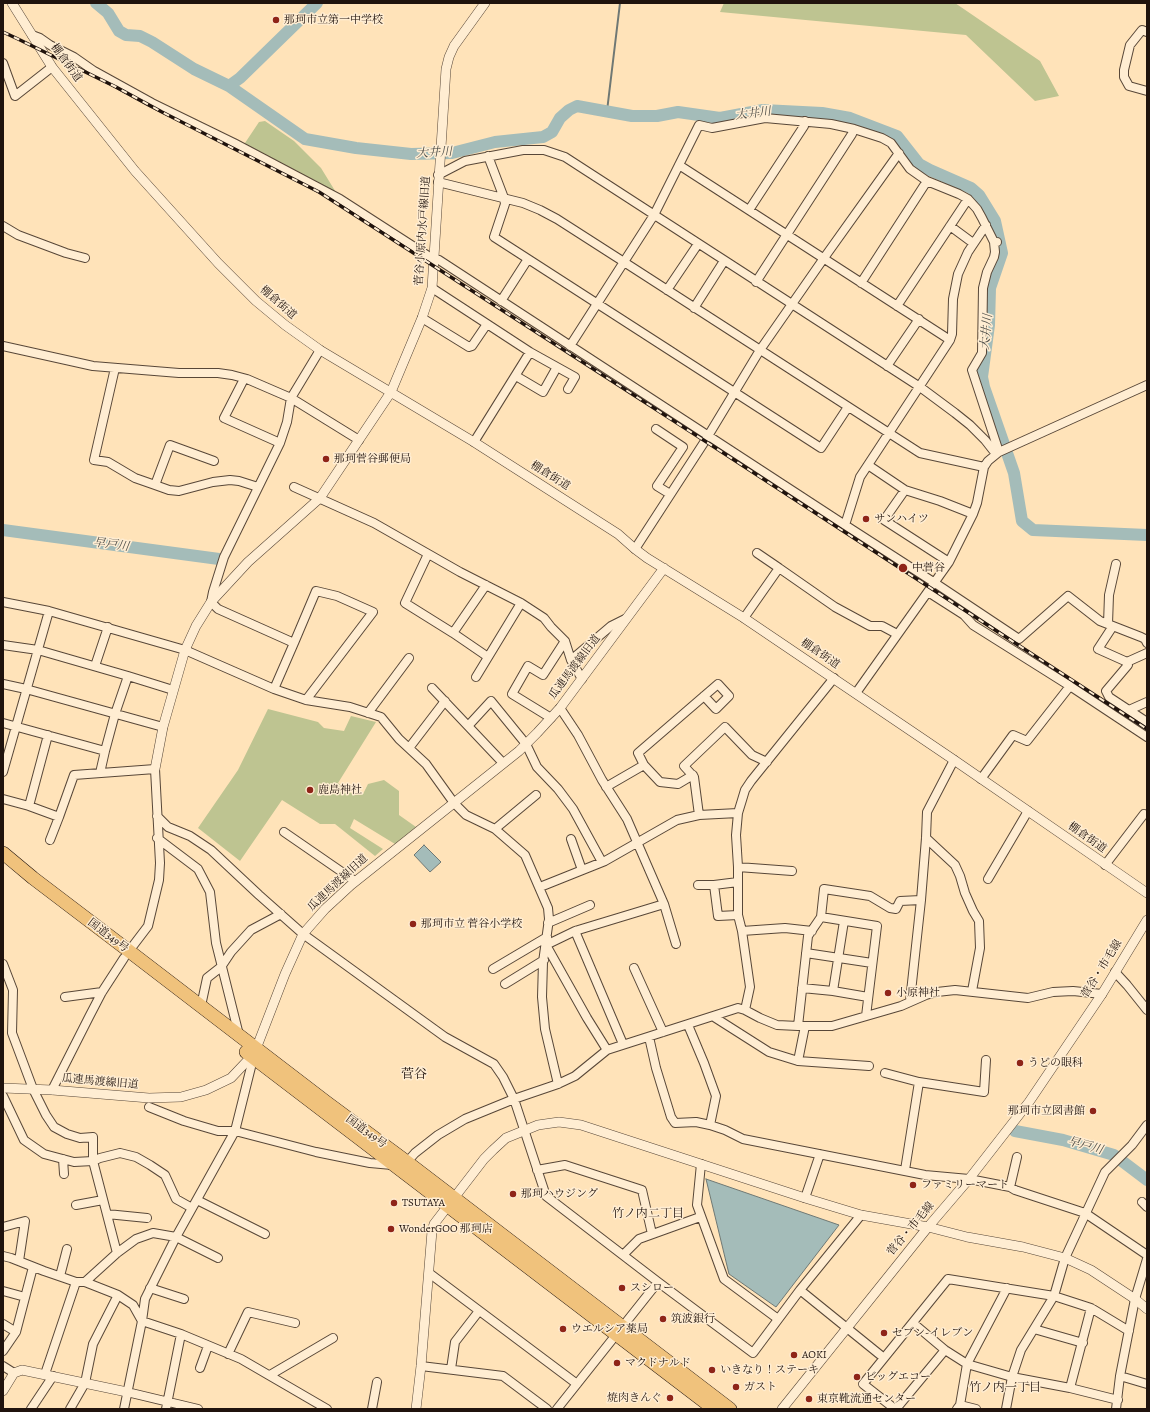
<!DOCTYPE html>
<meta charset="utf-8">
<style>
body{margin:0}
#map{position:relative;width:1150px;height:1412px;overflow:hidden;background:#ffe3b9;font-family:Alegreya,serif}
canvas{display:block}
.frame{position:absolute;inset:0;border:4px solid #20130d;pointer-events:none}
</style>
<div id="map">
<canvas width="1150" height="1412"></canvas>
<div class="frame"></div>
</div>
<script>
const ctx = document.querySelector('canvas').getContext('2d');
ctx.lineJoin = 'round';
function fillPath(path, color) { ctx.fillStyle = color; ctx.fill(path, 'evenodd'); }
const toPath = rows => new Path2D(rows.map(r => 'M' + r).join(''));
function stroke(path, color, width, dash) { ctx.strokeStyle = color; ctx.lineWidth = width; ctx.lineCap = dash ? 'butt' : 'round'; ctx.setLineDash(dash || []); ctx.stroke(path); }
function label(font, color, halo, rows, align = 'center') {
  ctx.font = font + ' Alegreya,"Noto Serif JP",serif'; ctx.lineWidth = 3; ctx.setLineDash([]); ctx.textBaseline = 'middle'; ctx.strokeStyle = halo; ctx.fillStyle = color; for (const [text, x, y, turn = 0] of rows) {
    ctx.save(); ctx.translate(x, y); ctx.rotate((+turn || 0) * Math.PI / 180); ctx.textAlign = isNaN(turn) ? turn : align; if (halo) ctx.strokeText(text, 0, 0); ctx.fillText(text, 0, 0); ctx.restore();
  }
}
const green = toPath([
 [724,3,955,3,1040,61,1059,96,1035,101,966,35,720,12],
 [265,121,294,141,321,168,337,194,243,146,259,122],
 [268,709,318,722,324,728,344,731,351,716,376,722,338,783,354,795,363,794,368,784,384,780,399,791,399,815,416,827,395,844,354,819,350,828,383,849,375,856,335,824,320,824,282,800,240,861,198,828,238,770]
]);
const water = toPath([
 [424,845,441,862,430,872,414,855,424,845],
 [706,1179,839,1225,776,1307,729,1274,706,1179]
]);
const stream = toPath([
 [607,111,620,3]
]);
const river = toPath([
 [96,3,108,13,119,31,126,35,140,36,152,42,194,69,229,86,305,139,356,148,411,154,452,153,495,142,543,137,552,132,560,118,569,110,577,106,632,116,657,116,678,112,720,118,763,110,822,113,850,118,897,136,919,164,930,170,971,188,979,195,995,221,1002,253,990,288,989,325,982,377,984,387,1014,473,1022,521,1033,530,1147,535],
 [229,86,240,78,317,3],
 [3,530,219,559],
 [1015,1131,1063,1140,1114,1155,1147,1180]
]);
const minor = toPath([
 [1147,32,1142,30,1130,45,1124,70,1124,77,1129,86,1147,91],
 [32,35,40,38,50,45,74,57,94,71,152,103,234,143,340,199,433,259,439,260,845,525,935,583,1019,639,1068,596,1100,621,1141,637,1145,639,1147,643],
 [3,63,15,96,52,67],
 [488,156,504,198,505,204,494,237,821,448,848,407],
 [679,165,950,340],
 [438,175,465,161,523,150,544,150,565,157,920,387,955,413,970,425,985,440,996,454],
 [438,182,523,203,540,210,557,219,624,262,920,453,984,467],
 [749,210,804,126,805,121],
 [3,226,18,235,66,253,85,258],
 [950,226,973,243],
 [994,242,995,252,994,257,987,272,983,288,982,353,972,370,999,452],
 [756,282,852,134,854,129],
 [861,283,927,181],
 [432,288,530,352,557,367,543,392,516,376],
 [667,290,698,244],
 [501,301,528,259],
 [897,306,968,199],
 [694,308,724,261],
 [422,318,469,347,472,346,487,324],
 [3,346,93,366,179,373,218,373,232,375,247,379,291,398,359,440],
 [570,346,654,215,699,125,712,128,765,118,831,124,854,129,882,138,891,143,910,169,927,181,959,194,968,199,977,209,982,218,994,242,997,242],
 [887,366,919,319],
 [557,367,575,377,568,389],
 [115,368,94,460,108,462,135,478,155,485,170,445,214,461],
 [244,379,224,418,280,443],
 [656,429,683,447,657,486,670,494],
 [474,442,530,352],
 [868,465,905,490,940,501,973,514],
 [155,485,169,490,179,491,213,482,230,480,239,481,258,487],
 [294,487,374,523,460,572,521,603],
 [905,490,884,520,949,562],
 [845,525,860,477,950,340,952,334,953,299,958,274,968,252,986,225],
 [635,549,705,441,760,350,824,258,899,153],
 [428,554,405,603,453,633,486,585],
 [779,568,835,607,870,626,882,626,897,634],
 [928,592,964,615,973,625,1070,686,1147,737],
 [3,602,49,611,185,650,274,689,306,700,350,707,381,717,399,739,426,764,454,803,466,815,495,829,525,855,548,908,549,919,543,962,542,997,545,1029,558,1084],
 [744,618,779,568,757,553],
 [1108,624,1109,595,1116,564],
 [1113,626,1098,649,1127,662],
 [453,633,488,657],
 [294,643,316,591,337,596,373,612,306,700],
 [3,645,38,650,128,676,115,714,105,751,3,723],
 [1147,653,1127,662,1128,665,1106,691,1109,697,1147,722],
 [571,660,611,626,625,619],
 [95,666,108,627],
 [128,676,173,690],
 [476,677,521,603,544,618,551,627,565,641,571,660,582,679],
 [3,684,26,689,163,727],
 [432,688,503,763],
 [274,689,294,643,218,609,211,602,213,592,224,557,280,443,287,422,291,398,320,350],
 [856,693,949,562,973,514,977,503,984,467,988,461,999,452,1147,385],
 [560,708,578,735,602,780,627,819,664,904,575,931,623,1044],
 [1129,710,1147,702],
 [368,713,409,658],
 [551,718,512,694,528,666,543,675,565,641],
 [468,726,491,701,526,744,537,767,558,789,573,809,602,862],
 [409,748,445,701],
 [3,772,49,611],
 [100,773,105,751],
 [693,775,678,784,660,782,644,765,638,753,718,684,729,696,716,709,704,696],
 [981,779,1013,735,1027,741,1070,686],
 [606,787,644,765],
 [3,799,29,806,59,817,74,775,155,769,160,863,159,880,148,926,129,951],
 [29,806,48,735],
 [738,813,699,815,694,777,684,766,725,727,752,755,767,762],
 [157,816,168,827,190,836,211,850,259,895,303,934,445,1037,494,1064,503,1077,514,1099,546,1196,658,1282,753,1353,800,1290,861,1215],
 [495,829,536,795],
 [284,832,355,881],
 [157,838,198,869,210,892,216,943,239,1035],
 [926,838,955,865,960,876,965,893,973,911,979,921,980,948,972,991],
 [571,839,582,870],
 [50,840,59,817],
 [1105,865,1144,814],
 [738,867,792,871],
 [988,879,1028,811],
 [698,885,714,885,738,882],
 [714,885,718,916,738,915],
 [540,887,605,861,677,820,699,815],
 [664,904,676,944],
 [821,917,824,889,870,896,890,908,896,909,900,901,921,900],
 [844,921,833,991,868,997],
 [548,923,590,905],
 [575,931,546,945,587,1018,607,1050],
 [742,931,785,928,812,931],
 [806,953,872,963],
 [3,964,13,990,12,1033,33,1089,46,1115,54,1127,67,1134,80,1138,93,1137,93,1161,100,1158,120,1153,136,1157,150,1165,165,1175,176,1199,192,1208],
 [634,968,663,1032],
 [493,969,547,937],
 [1115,972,1127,985,1147,1010],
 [505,984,544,960],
 [802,988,833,991],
 [65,997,102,992],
 [910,1001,921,900,926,838,927,812,954,760],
 [201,1006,207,978,221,967,231,952,251,930,281,914],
 [745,1010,760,1018,777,1025,798,1026,832,1026,901,1006,926,995,937,992,955,990,1028,998,1053,992,1073,991,1102,994],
 [714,1017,769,1052,798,1061,869,1066],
 [688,1025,704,1063,716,1096,710,1125],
 [798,1026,808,936,821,917,877,926,866,1016],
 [649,1037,656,1068,671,1117,675,1123,696,1122,710,1125,725,1130,743,1139,925,1175,969,1179,1010,1187,1015,1190,1085,1213,1147,1255],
 [798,1061,805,1026],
 [885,1073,919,1082],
 [52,1090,89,1017,102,992,124,958],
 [3,1096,24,1140,44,1154,74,1162,93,1161,117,1253],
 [149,1107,184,1121,218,1131,235,1131,316,1152,370,1163,392,1165],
 [63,1159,64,1174],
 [407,1162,415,1153,438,1135,465,1119,514,1099,558,1084,575,1076,607,1050,738,1008,745,1010,750,987,742,931,738,915,738,867,736,835,738,813,742,800,745,790,751,781,834,678],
 [701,1164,697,1205,724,1279,778,1319],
 [537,1170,565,1165,642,1190,652,1234],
 [905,1170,919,1082,984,1092,986,1060],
 [1010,1187,1017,1157],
 [805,1198,820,1154],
 [197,1200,265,1234],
 [1142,1202,1147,1207],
 [76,1205,103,1200],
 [107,1214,147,1218],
 [3,1227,25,1221,19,1261],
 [623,1255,639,1239,700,1217],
 [3,1256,11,1258,44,1271,76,1282,85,1282,118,1295,133,1305,142,1321,181,1334,241,1359,327,1409],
 [429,1273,577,1384],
 [60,1276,67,1249],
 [85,1282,117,1253,136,1239,153,1233,176,1237,218,1258],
 [150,1288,184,1299],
 [800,1290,884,1358],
 [3,1291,25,1297],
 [913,1323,945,1350,967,1364,1012,1377,1070,1388,1091,1308],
 [3,1324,16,1332,3,1351],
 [1034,1329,1083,1343],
 [16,1332,33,1267],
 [228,1354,248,1312,295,1323],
 [3,1366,14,1373],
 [421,1366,503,1376,547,1409],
 [200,1368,208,1346],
 [451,1369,455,1342,479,1311],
 [45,1374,76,1282],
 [270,1375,333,1338],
 [1120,1376,1147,1384],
 [1070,1388,1118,1400],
 [127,1392,198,1409],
 [960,1405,976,1409],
 [31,1409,53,1376],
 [70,1409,85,1383,93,1344,118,1295],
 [124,1409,142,1321,145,1299,176,1237,235,1131,251,1067,251,1056],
 [166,1409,181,1334],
 [372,1409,377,1382],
 [557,1409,658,1282],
 [895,1409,863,1384,948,1279,1054,1296,1091,1308,1129,1331],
 [896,1409,945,1350],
 [957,1409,960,1405,967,1364,1007,1288],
 [1006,1409,1012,1377,1021,1350,1054,1296,1065,1258,1105,1172,1132,1145,1147,1125],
 [1116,1409,1120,1376,1135,1299,1147,1259]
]);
const tertiary = toPath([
 [12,3,52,67,135,171,218,263,256,301,285,325,320,350,474,442,618,534,635,549,647,558,744,618,954,760,1147,893],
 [155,769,163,727,185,650,196,626,211,602,248,562,320,498,391,392,422,318,432,288,446,69,449,57,454,46,485,3],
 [3,1088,52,1090,149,1098,181,1097,206,1090,231,1078,249,1059,256,1049,285,974,303,934,325,909,351,885,519,751,537,733,560,708,664,568],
 [3,1391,14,1373,22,1370,127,1392],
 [416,1409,421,1366,432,1231,434,1224,484,1159,493,1150,506,1138,538,1125,559,1122,581,1125,805,1198,861,1215,928,1227,967,1237,1023,1247,1065,1258,1091,1270,1135,1299,1147,1309],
 [782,1409,928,1227,969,1179,1029,1102,1102,994,1147,920]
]);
const trunk = toPath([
 [3,853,33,878,129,951,326,1102,407,1162,730,1409],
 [246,1052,714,1409]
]);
const rail = toPath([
 [3,32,18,39,116,87,162,112,319,192,705,441,1147,729]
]);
const markers = [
 [276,20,4,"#8f2418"],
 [326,459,4,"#8f2418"],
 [866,519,4,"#8f2418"],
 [903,568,5,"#8f2418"],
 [310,790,4,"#8f2418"],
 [413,924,4,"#8f2418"],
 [888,993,4,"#8f2418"],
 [1020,1063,4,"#8f2418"],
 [1093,1111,4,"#8f2418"],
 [913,1185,4,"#8f2418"],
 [513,1194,4,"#8f2418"],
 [394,1203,4,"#8f2418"],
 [391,1229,4,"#8f2418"],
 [622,1288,4,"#8f2418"],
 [663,1319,4,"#8f2418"],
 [563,1329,4,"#8f2418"],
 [884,1333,4,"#8f2418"],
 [794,1355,4,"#8f2418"],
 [617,1363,4,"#8f2418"],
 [712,1370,4,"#8f2418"],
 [857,1377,4,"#8f2418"],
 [736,1387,4,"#8f2418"],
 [670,1398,4,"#8f2418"],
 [809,1399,4,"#8f2418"]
];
const poiNames = [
 ["那珂市立第一中学校",284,20],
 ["那珂菅谷郵便局",334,459],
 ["サンハイツ",874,519],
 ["中菅谷",912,568],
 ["鹿島神社",318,790],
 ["那珂市立 菅谷小学校",421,924],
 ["小原神社",896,993],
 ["うどの眼科",1028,1063],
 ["那珂市立図書館",1085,1111,"right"],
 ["ファミリーマート",921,1185],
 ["那珂ハウジング",521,1194],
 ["TSUTAYA",402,1203],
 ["WonderGOO 那珂店",399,1229],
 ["スシロー",630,1288],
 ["筑波銀行",671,1319],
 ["ウエルシア薬局",571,1329],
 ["セブン-イレブン",892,1333],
 ["AOKI",802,1355],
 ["マクドナルド",625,1363],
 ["いきなり！ステーキ",720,1370],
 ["ビッグエコー",865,1377],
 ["ガスト",744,1387],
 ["焼肉きんぐ",662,1398,"right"],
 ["東京靴流通センター",817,1399]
];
const streetNames = [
 ["棚倉街道",66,63,54],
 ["菅谷小原内水戸線旧道",423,231,-86],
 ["棚倉街道",278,303,41],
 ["棚倉街道",550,476,32],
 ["棚倉街道",820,654,34],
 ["瓜連馬渡線旧道",575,667,-53],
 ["棚倉街道",1087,838,35],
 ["瓜連馬渡線旧道",338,883,-43],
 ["国道349号",108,936,37],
 ["菅谷・市毛線",1102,969,-58],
 ["瓜連馬渡線旧道",100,1082,5],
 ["国道349号",366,1132,36],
 ["菅谷・市毛線",911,1229,-50]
];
const waterNames = [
 ["大井川",753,114,-7],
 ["大井川",434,153,-3],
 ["大井川",987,332,-85],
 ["早戸川",111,545,8],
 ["早戸川",1085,1146,16]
];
const neighbourhoodNames = [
 ["竹ノ内二丁目",648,1214],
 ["竹ノ内一丁目",1005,1388]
];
const quarterNames = [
 ["菅谷",414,1075]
];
fillPath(green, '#bec491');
fillPath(water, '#a4bcb9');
stroke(water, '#6f7874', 1);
stroke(stream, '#6f7874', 2);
stroke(river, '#a4bcb9', 12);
stroke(minor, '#584738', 10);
stroke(tertiary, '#584738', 10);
stroke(trunk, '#20130d', 14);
stroke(minor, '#ffedd2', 8);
stroke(tertiary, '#ffedd2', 9);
stroke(trunk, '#f0c27c', 13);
stroke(rail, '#20130d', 3.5);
stroke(rail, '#ffedd2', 2, [6]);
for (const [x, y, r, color] of markers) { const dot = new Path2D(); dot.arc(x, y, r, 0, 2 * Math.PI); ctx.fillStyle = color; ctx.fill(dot); stroke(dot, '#ffedd2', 1.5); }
label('11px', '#20130d', '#ffedd2', poiNames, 'left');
label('11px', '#20130d', '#ffedd2', streetNames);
label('italic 12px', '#4e4e49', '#ffedd2', waterNames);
label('12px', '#20130d', '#ffedd2', neighbourhoodNames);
label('13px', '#20130d', '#ffedd2', quarterNames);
</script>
